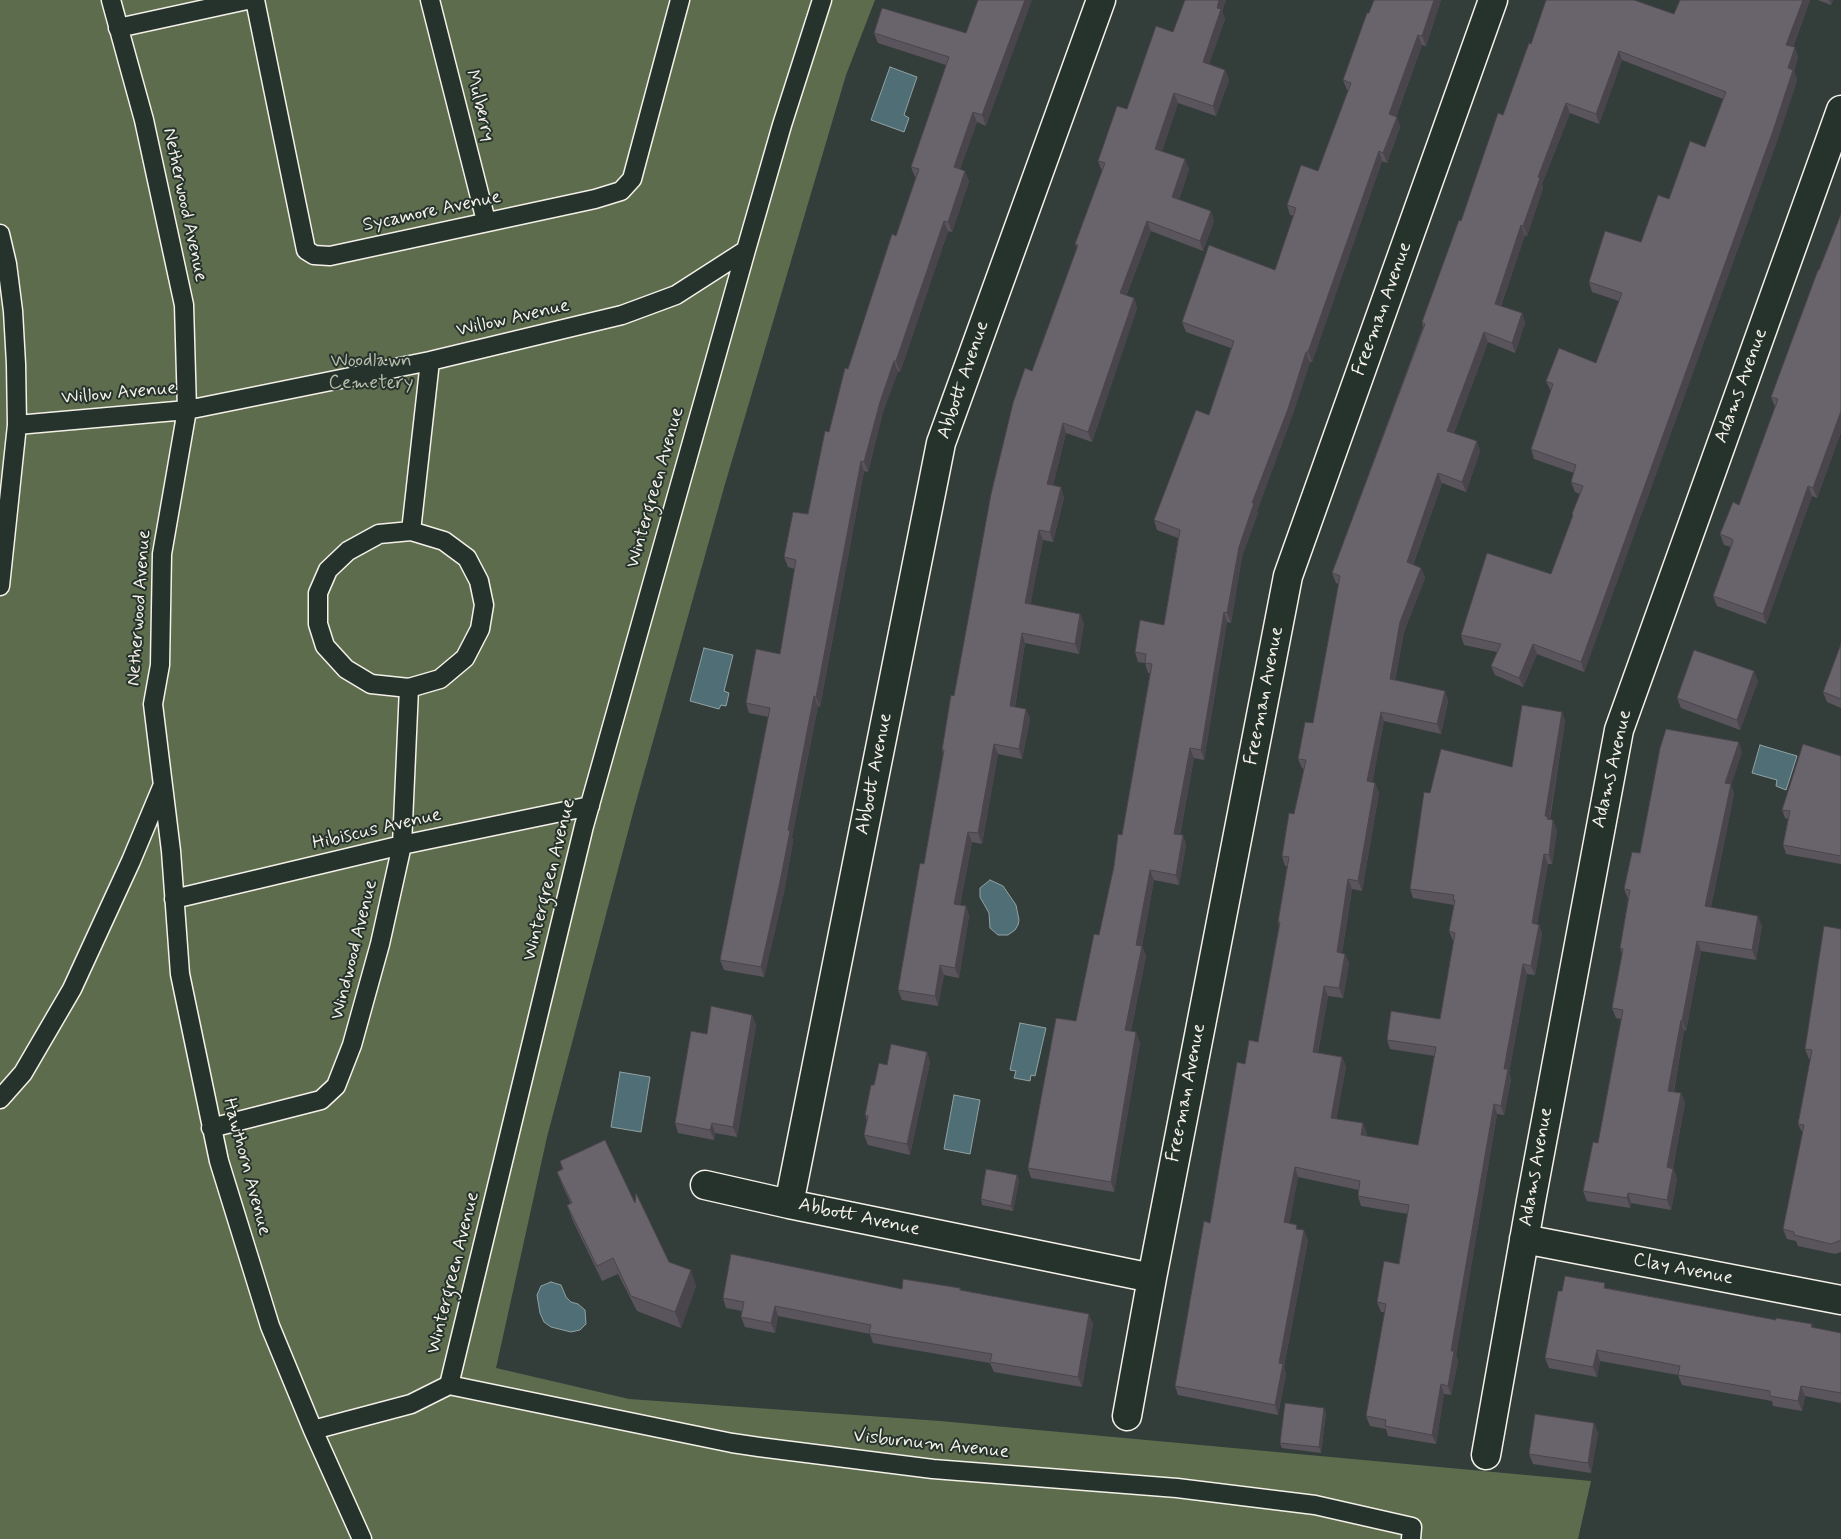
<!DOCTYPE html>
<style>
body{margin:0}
canvas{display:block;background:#333d3a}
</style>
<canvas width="1841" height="1539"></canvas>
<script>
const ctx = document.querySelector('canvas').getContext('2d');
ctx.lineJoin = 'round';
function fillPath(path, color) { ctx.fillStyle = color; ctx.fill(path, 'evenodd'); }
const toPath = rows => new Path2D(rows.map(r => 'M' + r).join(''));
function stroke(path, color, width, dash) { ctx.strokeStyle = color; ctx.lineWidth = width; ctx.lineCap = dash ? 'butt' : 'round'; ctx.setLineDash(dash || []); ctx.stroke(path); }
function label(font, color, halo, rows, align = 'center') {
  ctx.font = font + ' Mynerve,sans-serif'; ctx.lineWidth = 4; ctx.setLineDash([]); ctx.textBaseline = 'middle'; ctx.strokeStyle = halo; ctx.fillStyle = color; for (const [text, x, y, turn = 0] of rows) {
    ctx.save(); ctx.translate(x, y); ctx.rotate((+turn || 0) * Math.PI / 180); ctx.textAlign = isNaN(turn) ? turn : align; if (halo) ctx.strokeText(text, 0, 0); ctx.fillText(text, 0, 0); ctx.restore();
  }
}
const green = toPath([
 [0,0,875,0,846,75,725,484,634,809,547,1137,496,1368,629,1399,940,1421,1591,1481,1578,1539,0,1539]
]);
const water = toPath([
 [890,67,917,77,904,115,909,118,904,132,871,120,890,67],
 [704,648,733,655,724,691,729,693,726,706,721,705,719,709,690,701,704,648],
 [1760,745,1797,756,1786,790,1776,786,1777,780,1752,773,1760,745],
 [990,880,1003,886,1016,905,1019,920,1018,925,1015,930,1008,935,998,935,990,928,989,913,980,897,980,888,990,880],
 [1020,1023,1046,1028,1035,1076,1031,1075,1030,1081,1014,1078,1016,1071,1010,1070,1020,1023],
 [620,1072,650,1077,641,1132,611,1127,620,1072],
 [954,1095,980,1100,970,1154,944,1149,954,1095],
 [551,1282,561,1285,566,1297,571,1302,578,1304,585,1310,586,1324,580,1330,571,1332,551,1327,544,1322,540,1313,537,1295,541,1286,551,1282]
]);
const lane = toPath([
 [111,0,144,120,184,305,187,410,162,554,160,665,153,704,171,851,180,974,219,1161,270,1326,313,1430,362,1539],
 [255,0,306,250,314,255,330,256,595,199,621,191,632,179,680,0],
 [430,0,486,221],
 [118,28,247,0],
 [0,234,7,264,13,311,16,364,17,425,0,586],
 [17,425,187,410,430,361,622,315,676,295,746,250],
 [409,688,440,679,465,658,480,629,484,605,479,581,467,558,444,541,411,531],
 [174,899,402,845,590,806],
 [0,1099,23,1073,72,989,131,861,162,787],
 [211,1128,321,1100,336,1086,352,1045,380,944,402,845,409,688,371,684,346,669,325,646,318,624,318,593,328,570,348,551,379,534,411,531,430,361],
 [449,1385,732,1443,759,1447,933,1469,1177,1488,1315,1505,1412,1527,1411,1539],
 [313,1430,411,1404,449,1385,584,826,746,250,782,125,822,0]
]);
const street = toPath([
 [1101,0,941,443,789,1204,1152,1278],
 [705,1185,789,1204],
 [1524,1239,1841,1300],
 [1127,1416,1152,1278,1288,576,1493,0],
 [1486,1455,1531,1201,1619,730,1841,110]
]);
const wall = toPath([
 [1185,0,1226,0,1222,12,1225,19,1209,64,1225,70,1229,80,1216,116,1178,103,1162,151,1189,169,1179,199,1214,221,1203,251,1151,231,1126,296,1134,298,1137,308,1092,442,1066,433,1053,485,1064,497,1053,542,1043,540,1030,604,1080,614,1084,624,1079,654,1025,643,1015,707,1026,709,1030,719,1022,759,998,754,982,844,972,842,960,905,966,906,969,916,959,978,944,975,938,1006,902,1000,898,990,924,864,943,754,942,750,954,696,1032,371,1077,248,1075,244,1102,171,1098,161,1127,109,1173,32],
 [1374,0,1441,0,1426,46,1422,45,1396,117,1397,117,1400,127,1387,163,1382,161,1312,362,1310,362,1291,419,1257,511,1258,513,1242,556,1231,623,1227,622,1204,760,1194,758,1180,835,1183,835,1186,845,1179,885,1154,880,1142,946,1146,956,1131,1031,1140,1042,1114,1192,1031,1178,1028,1168,1076,1021,1099,935,1122,835,1150,673,1148,673,1145,663,1138,662,1135,652,1164,625,1178,538,1157,530,1154,520,1209,415,1231,348,1186,332,1182,322,1275,270,1294,216,1290,215,1287,205,1318,171,1348,90,1347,90,1343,80],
 [1680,0,1810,0,1793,47,1798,57,1794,71,1797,80,1777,141,1584,672,1537,654,1523,687,1495,675,1491,666,1497,652,1464,645,1461,635,1551,574,1573,517,1572,514,1580,494,1575,492,1571,482,1574,473,1534,459,1531,449,1551,391,1546,381,1596,363,1619,301,1592,292,1589,282,1641,242,1669,199,1705,147,1723,99,1622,60,1599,124,1570,113,1542,184,1543,188,1527,236,1525,235,1501,306,1522,313,1525,323,1515,353,1488,342,1454,433,1480,451,1466,492,1442,483,1413,565,1421,568,1425,578,1404,632,1395,680,1445,691,1448,701,1441,734,1384,721,1372,782,1375,783,1379,793,1362,891,1352,889,1342,953,1345,954,1349,963,1343,998,1328,996,1318,1053,1342,1057,1346,1067,1336,1119,1367,1133,1366,1136,1418,1145,1435,1056,1390,1049,1387,1040,1440,1019,1454,941,1453,941,1449,931,1454,905,1413,898,1410,889,1430,793,1512,767,1562,712,1565,721,1550,820,1557,830,1552,864,1548,864,1537,924,1539,925,1542,934,1535,975,1527,974,1509,1073,1511,1079,1504,1115,1497,1114,1456,1355,1458,1361,1451,1395,1444,1394,1436,1444,1388,1436,1386,1429,1370,1426,1366,1416,1385,1312,1381,1312,1377,1302,1399,1264,1408,1214,1361,1206,1358,1196,1359,1190,1298,1177,1289,1223,1298,1229,1308,1240,1284,1367,1286,1374,1278,1415,1178,1395,1175,1386,1245,1064,1258,1042,1279,926,1278,922,1287,866,1285,866,1282,856,1294,814,1304,769,1302,768,1298,759,1313,723,1339,584,1336,583,1332,573,1423,327,1422,322,1531,44,1674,14],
 [1818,0,1833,0,1831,5],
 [874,33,966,33,986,126,977,122,960,169,969,181,952,232,948,231,900,372,898,371,883,412,868,472,864,471,820,707,818,706,814,726,792,837,793,841,784,892,764,977,724,970,720,960,769,717,749,713,746,703,780,654,795,569,788,567,784,557,808,514,829,432,848,369,896,236,916,177,915,177,911,167,946,65,878,43],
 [1841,214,1841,432,1817,498,1812,496,1766,624,1717,606,1713,596,1731,547,1724,545,1720,534,1739,505,1775,407,1771,397],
 [1841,644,1841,708,1827,702,1823,692],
 [1758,681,1740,730,1681,708,1677,698],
 [1742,752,1731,785,1734,794,1711,907,1762,926,1756,960,1701,951,1686,1031,1684,1030,1674,1092,1681,1093,1685,1103,1673,1168,1677,1179,1671,1210,1631,1203,1630,1208,1587,1201,1583,1191,1598,1143,1621,1019,1616,1018,1612,1008,1622,954,1620,948,1628,899,1624,889,1640,853],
 [1841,756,1841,864,1786,854,1783,845,1788,819,1785,818,1782,810],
 [1841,929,1841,1252,1835,1254,1798,1246,1796,1241,1787,1239,1783,1229,1803,1134,1798,1124,1811,1059,1809,1059,1805,1049],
 [752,1015,756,1025,737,1137,715,1133,714,1140,678,1133,675,1123,707,1034],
 [927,1052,930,1062,910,1155,868,1145,864,1135,867,1121,865,1115,874,1085,887,1065],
 [560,1161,669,1262,696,1286,681,1328,637,1311,618,1274,602,1281,573,1221,567,1205,571,1204,563,1187,557,1172,562,1169],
 [1017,1175,1019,1180,1013,1211,982,1205,981,1199],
 [960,1288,961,1290,1093,1324,1082,1387,994,1372,990,1363,873,1343,870,1334,778,1316,775,1333,745,1327,741,1317,742,1311,726,1308,723,1298,902,1289],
 [1607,1288,1776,1320,1812,1324,1813,1328,1841,1333,1841,1403,1805,1396,1802,1411,1773,1406,1772,1401,1682,1385,1678,1375,1600,1361,1597,1377,1549,1368,1545,1358,1562,1291],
 [1326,1413,1321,1453,1282,1448,1280,1443],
 [1594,1423,1598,1433,1591,1473,1533,1464,1529,1454]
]);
const shadedWall = toPath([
 [1025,0,1032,0,986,126,982,115],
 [1219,0,1226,0,1222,12,1225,19,1206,72,1203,62],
 [1434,0,1441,0,1426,46,1422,36],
 [1803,0,1810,0,1790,54,1786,45],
 [1829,0,1833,0,1831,5],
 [1418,35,1422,45,1393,124,1389,114],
 [1795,47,1798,57,1794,71,1797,80,1777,141,1584,672,1581,662],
 [1619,51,1622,60,1599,124,1596,114],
 [1225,70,1229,80,1216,116,1213,106],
 [1174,93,1178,103,1159,159,1155,149],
 [1566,103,1570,113,1542,184,1543,188,1527,236,1523,226,1538,177],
 [973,112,977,122,957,177,954,167],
 [1397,117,1400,127,1387,163,1383,153],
 [1379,151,1382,161,1312,362,1308,352],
 [1185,159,1189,169,1176,207,1172,197],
 [965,171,969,181,952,232,948,222],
 [1211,211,1214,221,1203,251,1200,241],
 [944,221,948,231,900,372,896,361],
 [1147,221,1151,231,1123,303,1120,293],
 [1521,225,1525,235,1498,313,1495,304],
 [1134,298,1137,308,1092,442,1088,432],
 [1522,313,1525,323,1515,353,1512,343],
 [1484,332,1488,342,1451,441,1447,431],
 [1306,352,1310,362,1291,419,1257,511,1258,513,1242,556,1231,623,1227,613,1239,547,1252,503],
 [894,361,898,371,883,412,868,472,864,462,880,402],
 [1841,411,1841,432,1817,498,1813,488],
 [1063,423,1066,433,1051,494,1047,484],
 [1477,441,1480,451,1466,492,1462,482],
 [861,461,864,471,820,707,816,697],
 [1438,473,1442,483,1410,572,1407,562],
 [1808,486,1812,496,1766,624,1763,614],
 [1061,487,1064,497,1053,542,1050,532],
 [1039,530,1043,540,1029,613,1025,603],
 [1421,568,1425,578,1404,632,1393,689,1390,679,1400,622],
 [1224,612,1227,622,1204,760,1201,750],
 [1080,614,1084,624,1079,654,1075,644],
 [1022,633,1025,643,1013,716,1010,706],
 [1533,644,1537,654,1523,687,1519,678],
 [1754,671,1758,681,1740,730,1737,720],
 [1445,691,1448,701,1441,734,1437,724],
 [814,696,818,706,792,837,793,841,784,892,764,977,761,967],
 [1026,709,1030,719,1022,759,1019,749],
 [1381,712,1384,721,1371,791,1367,781],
 [1562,712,1565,721,1549,821,1545,816],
 [1739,742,1742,752,1731,785,1734,794,1709,916,1705,906,1725,783],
 [994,744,998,754,982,844,978,833],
 [1190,748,1194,758,1178,844,1174,834],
 [1375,783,1379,793,1362,891,1358,881],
 [1553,820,1557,830,1552,864,1549,855],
 [968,832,972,842,958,914,954,904],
 [1183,835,1186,845,1179,885,1176,875],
 [1544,854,1548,864,1535,933,1532,923],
 [1150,870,1154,880,1140,955,1136,945],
 [1348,879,1352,889,1340,962,1337,952],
 [966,906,969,916,959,978,955,968],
 [1758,916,1762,926,1756,960,1752,950],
 [1539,925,1542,934,1535,975,1531,966],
 [1697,941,1701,951,1686,1031,1682,1021],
 [1142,946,1146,956,1129,1040,1125,1030],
 [1345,954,1349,963,1343,998,1339,988],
 [1523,964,1527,974,1509,1073,1511,1079,1504,1115,1501,1106,1504,1069],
 [940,965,944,975,938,1006,935,996],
 [1324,986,1328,996,1316,1062,1313,1052],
 [752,1015,756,1025,737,1137,733,1127],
 [1681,1020,1684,1030,1672,1101,1668,1091],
 [1136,1032,1140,1042,1114,1192,1111,1182],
 [927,1052,930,1062,910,1155,907,1144],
 [1342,1057,1346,1067,1335,1128,1331,1118],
 [1681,1093,1685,1103,1671,1177,1667,1167],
 [1494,1104,1497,1114,1456,1355,1458,1361,1451,1395,1448,1386,1451,1351],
 [712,1123,715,1133,714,1140,710,1130],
 [1363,1123,1367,1133,1364,1145,1361,1135],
 [1295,1167,1298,1177,1288,1232,1284,1222],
 [1673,1169,1677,1179,1671,1210,1667,1200],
 [1017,1175,1019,1180,1013,1211,1011,1206],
 [1628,1193,1631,1203,1630,1208,1627,1198],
 [1304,1230,1308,1240,1284,1367,1286,1374,1278,1415,1275,1405,1279,1363],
 [691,1270,696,1286,681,1328,675,1312],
 [775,1306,778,1316,775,1333,771,1323],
 [1089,1314,1093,1324,1082,1387,1078,1377],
 [1597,1350,1600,1361,1597,1377,1593,1367],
 [1441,1384,1444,1394,1436,1444,1432,1435],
 [1801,1386,1805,1396,1802,1411,1798,1401],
 [1324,1408,1326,1413,1321,1453,1319,1447],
 [1594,1423,1598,1433,1591,1473,1588,1463]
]);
const building = toPath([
 [978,0,1025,0,982,115,973,112,954,167,965,171,948,222,944,221,896,361,894,361,880,402,864,462,861,461,816,697,814,696,810,716,788,830,790,831,780,882,761,967,720,960,770,708,746,703,756,649,780,654,796,560,784,557,793,512,808,514,825,431,829,432,845,368,848,369,892,234,896,236,919,169,911,167,949,57,874,33,882,8,966,33,978,0],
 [1185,0,1219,0,1217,8,1221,9,1203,62,1225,70,1213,106,1174,93,1155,149,1185,159,1172,197,1211,211,1200,241,1147,221,1120,293,1134,298,1088,432,1063,423,1047,484,1061,487,1050,532,1039,530,1025,603,1080,614,1075,644,1022,633,1010,706,1026,709,1019,749,994,744,978,833,968,832,954,904,966,906,955,968,940,965,935,996,898,990,920,863,924,864,944,750,942,750,951,695,954,696,991,494,1013,403,1025,368,1032,371,1078,245,1075,244,1105,163,1098,161,1117,106,1127,109,1156,26,1173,32,1185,0],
 [1374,0,1434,0,1422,36,1418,35,1389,114,1397,117,1383,153,1379,151,1308,352,1306,352,1288,409,1252,503,1254,503,1239,547,1227,613,1224,612,1201,750,1190,748,1174,834,1183,835,1176,875,1150,870,1136,945,1142,946,1125,1030,1136,1032,1111,1182,1028,1168,1056,1018,1076,1021,1094,934,1099,935,1114,866,1118,834,1122,835,1152,664,1145,663,1146,654,1135,652,1140,620,1164,625,1180,530,1154,520,1196,410,1209,415,1234,341,1182,322,1209,245,1275,270,1296,208,1287,205,1301,165,1318,171,1351,83,1343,80,1367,13,1369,13,1374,0],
 [1546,0,1634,0,1674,14,1680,0,1803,0,1786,45,1795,47,1788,68,1793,70,1773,131,1581,662,1533,644,1519,678,1491,666,1501,644,1461,635,1487,553,1551,574,1573,515,1572,514,1583,486,1571,482,1576,465,1531,449,1553,384,1546,381,1559,348,1596,363,1622,293,1589,282,1605,231,1641,242,1658,195,1669,199,1690,141,1705,147,1726,92,1619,51,1596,114,1566,103,1538,177,1540,178,1523,226,1521,225,1495,304,1522,313,1512,343,1484,332,1447,431,1477,441,1462,482,1438,473,1407,562,1421,568,1400,622,1390,679,1445,691,1437,724,1381,712,1367,781,1375,783,1358,881,1348,879,1337,952,1345,954,1339,988,1324,986,1313,1052,1342,1057,1331,1118,1363,1123,1361,1135,1418,1145,1436,1047,1387,1040,1391,1011,1440,1019,1455,933,1449,931,1455,900,1453,900,1454,895,1410,889,1424,792,1430,793,1441,749,1512,767,1522,705,1562,712,1545,816,1548,817,1547,819,1553,820,1549,855,1544,854,1532,923,1539,925,1531,966,1523,964,1504,1069,1508,1069,1501,1106,1494,1104,1451,1351,1454,1351,1448,1386,1441,1384,1432,1435,1385,1426,1386,1420,1366,1416,1386,1304,1377,1302,1384,1261,1399,1264,1409,1205,1358,1196,1360,1181,1295,1167,1284,1222,1297,1225,1296,1229,1304,1230,1279,1363,1283,1364,1275,1405,1175,1386,1204,1221,1210,1223,1237,1062,1245,1064,1249,1040,1258,1042,1280,922,1278,922,1289,857,1282,856,1289,813,1294,814,1306,760,1298,759,1305,722,1313,723,1340,576,1332,573,1425,324,1422,322,1459,220,1461,221,1498,113,1503,115,1529,43,1531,44,1546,0],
 [1841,214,1841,411,1813,488,1808,486,1763,614,1713,596,1733,541,1732,539,1720,534,1733,502,1739,505,1778,399,1771,397,1818,270,1819,270,1841,214],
 [1841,644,1841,699,1823,692,1841,644],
 [1694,650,1754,671,1737,720,1677,698,1694,650],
 [1666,729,1739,742,1725,783,1731,784,1705,906,1758,916,1752,950,1697,941,1682,1021,1681,1020,1668,1091,1681,1093,1667,1167,1673,1169,1667,1200,1628,1193,1627,1198,1583,1191,1593,1142,1598,1143,1623,1010,1612,1008,1623,949,1620,948,1630,890,1624,889,1632,852,1640,853,1660,748,1666,729],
 [1803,744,1841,756,1841,856,1783,845,1790,811,1782,810,1803,744],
 [1824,926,1841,929,1841,1240,1831,1244,1794,1235,1794,1232,1783,1229,1804,1125,1798,1124,1812,1050,1805,1049,1824,926],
 [711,1006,752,1015,733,1127,712,1123,710,1130,675,1123,691,1031,707,1034,711,1006],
 [891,1044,927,1052,907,1144,864,1135,868,1116,865,1115,871,1085,874,1085,879,1063,887,1065,891,1044],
 [605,1140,635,1203,636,1193,669,1262,691,1270,675,1312,631,1296,613,1258,597,1266,567,1205,572,1203,557,1172,563,1169,560,1161,605,1140],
 [986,1169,1017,1175,1011,1206,981,1199,986,1169],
 [731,1254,902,1289,903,1279,960,1288,960,1290,1089,1314,1078,1377,990,1362,992,1354,869,1333,871,1325,775,1306,771,1323,741,1317,744,1302,723,1298,731,1254],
 [1565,1276,1605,1283,1604,1288,1776,1320,1776,1318,1812,1324,1811,1327,1841,1333,1841,1393,1801,1386,1798,1401,1770,1396,1770,1391,1678,1375,1680,1366,1597,1350,1593,1367,1545,1358,1558,1291,1562,1291,1565,1276],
 [1285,1403,1324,1408,1319,1447,1280,1443,1285,1403],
 [1535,1414,1594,1423,1588,1463,1529,1454,1535,1414]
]);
const streetNames = [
 ["Mulberry",479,106,76],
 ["Netherwood Avenue",184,205,78],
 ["Sycamore Avenue",432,212,-12],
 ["Freeman Avenue",1383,309,-70],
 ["Willow Avenue",513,319,-13],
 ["Abbott Avenue",964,380,-71],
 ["Adams Avenue",1742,386,-70],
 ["Willow Avenue",119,394,-5],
 ["Wintergreen Avenue",656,488,-74],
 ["Netherwood Avenue",140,608,-86],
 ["Freeman Avenue",1265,696,-79],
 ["Adams Avenue",1613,769,-77],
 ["Abbott Avenue",875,774,-79],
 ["Hibiscus Avenue",377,830,-13],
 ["Wintergreen Avenue",550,880,-76],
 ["Windwood Avenue",355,950,-76],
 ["Freeman Avenue",1187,1093,-79],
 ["Hawthorn Avenue",246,1167,75],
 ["Adams Avenue",1537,1167,-80],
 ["Abbott Avenue",859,1218,12],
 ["Clay Avenue",1683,1270,11],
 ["Wintergreen Avenue",454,1273,-76],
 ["Visburnum Avenue",931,1445,6]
];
const parkNames = [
 ["Woodlawn",371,362],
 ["Cemetery",371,384]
];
fillPath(green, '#5e6c4e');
fillPath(water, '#4f6e75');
stroke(water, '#91a2a3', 1);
stroke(lane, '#f4f1e8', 21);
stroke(street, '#f4f1e8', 31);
stroke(lane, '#26332d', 18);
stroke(street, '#26332d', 28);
fillPath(wall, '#5a555d');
fillPath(shadedWall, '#4a454c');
fillPath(building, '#69636c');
stroke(building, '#4a454c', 1);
label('19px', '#f4f1e8', '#26332d', streetNames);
label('19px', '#b8bcaa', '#26332d', parkNames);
</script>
